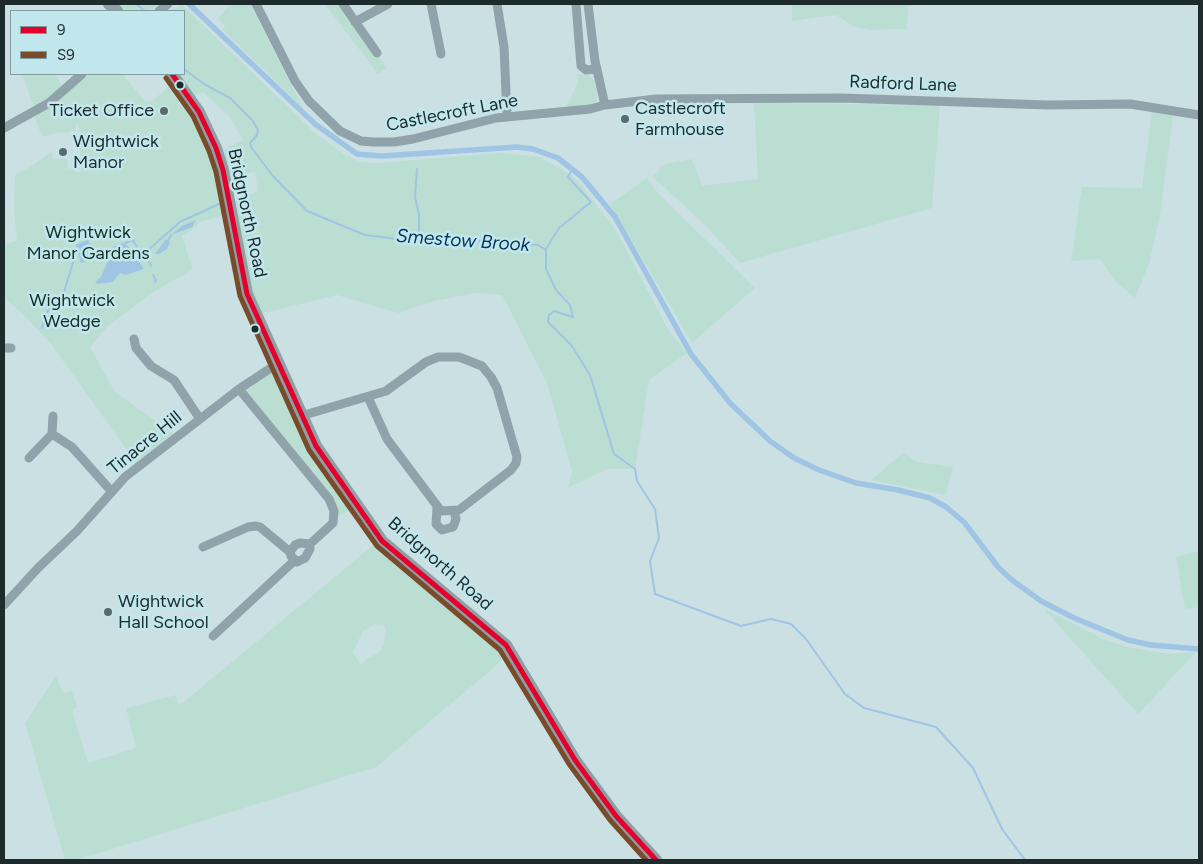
<!DOCTYPE html>
<style>
body{margin:0}
#map{position:relative;width:1203px;height:864px;overflow:hidden;background:#cbe0e3;font-family:Figtree,sans-serif}
canvas{display:block}
.frame{position:absolute;inset:0;border:5px solid #1d2b2d;pointer-events:none}
.legend{position:absolute;left:10px;top:10px;width:175px;height:65px;box-sizing:border-box;background:#c1e7ed;border:1px solid #7f9ca0;margin:0;padding:6px 9px;list-style:none;font-size:15px;color:#1d2b2d}
.legend li{display:flex;align-items:center;gap:10px;height:25px}
.legend b{width:25px;border:1px solid #7f9ca0}
</style>
<div id="map">
<canvas width="1203" height="864"></canvas>
<div class="frame"></div>
<ul class="legend">
<li><b style="height:6px;background:#e4002b"></b>9</li>
<li><b style="height:6px;background:#7a4b2a"></b>S9</li>
</ul>
</div>
<script>
const ctx = document.querySelector('canvas').getContext('2d');
ctx.lineJoin = 'round';
function fillPath(path, color) { ctx.fillStyle = color; ctx.fill(path, 'evenodd'); }
const toPath = rows => new Path2D(rows.map(r => 'M' + r).join(''));
function stroke(path, color, width, dash) { ctx.strokeStyle = color; ctx.lineWidth = width; ctx.lineCap = dash ? 'butt' : 'round'; ctx.setLineDash(dash || []); ctx.stroke(path); }
function label(font, color, halo, rows, align = 'center') {
  ctx.font = font + ' Figtree,sans-serif'; ctx.lineWidth = 5; ctx.setLineDash([]); ctx.textBaseline = 'middle'; ctx.strokeStyle = halo; ctx.fillStyle = color; for (const [text, x, y, turn = 0] of rows) {
    ctx.save(); ctx.translate(x, y); ctx.rotate((+turn || 0) * Math.PI / 180); ctx.textAlign = isNaN(turn) ? turn : align; if (halo) ctx.strokeText(text, 0, 0); ctx.fillText(text, 0, 0); ctx.restore();
  }
}
const green = toPath([
 [118,4,160,4,151,11,126,11],
 [231,4,248,4,251,6,303,108,222,29,225,26,218,18],
 [325,4,338,4,387,68,378,74],
 [792,4,917,4,908,7,907,29,870,30,854,27,836,15,792,21],
 [182,5,314,132,346,156,361,162,379,163,498,153,524,155,540,157,571,175,581,185,615,229,669,331,687,353,649,380,635,469,607,469,568,488,572,471,547,383,502,295,476,293,434,301,398,313,337,295,260,314,253,300,232,202,258,191,255,172,227,176,223,150,243,140,229,116,203,92,194,96,178,74,184,74,184,11,169,11],
 [22,74,55,74,63,87,48,100,34,107],
 [88,74,122,74,145,101,151,102,174,82,200,125,212,150,226,215,199,222,196,227,182,236,193,269,149,295,107,327,90,347,115,392,174,434,136,463,51,344,24,315,4,298,4,244,17,241,14,210,15,175,30,167,52,151,52,159,67,159,68,169,74,168,75,172,81,172,79,124,76,125,76,131,69,131,69,133,60,132,42,137,35,117],
 [577,74,588,75,594,80,597,90,596,104,565,109,578,83],
 [754,103,940,105,932,208,740,263,707,227,652,176,658,172,661,165,692,159,702,186,758,179],
 [1152,111,1173,116,1160,215,1149,264,1135,298,1116,282,1100,259,1071,261,1082,187,1142,188],
 [647,178,657,192,755,288,692,343,610,204],
 [272,370,276,372,302,430,350,510,337,517,244,389],
 [903,453,917,462,953,467,946,495,871,480],
 [376,543,505,658,376,767,109,850,75,860,65,860,25,723,56,676,63,693,72,691,77,707,72,710,88,763,136,748,126,708,176,695,178,703,181,704],
 [375,624,384,625,386,629,384,644,379,653,368,658,361,665,353,652,363,631],
 [1199,551,1199,607,1185,609,1176,557],
 [1044,609,1103,639,1127,647,1168,654,1196,652,1138,714]
]);
const water = toPath([
 [196,220,192,227,171,235,182,226],
 [88,239,93,254,92,259,81,263,76,245],
 [166,239,170,242,167,249,159,254,155,254],
 [123,243,129,247,144,269,126,275,120,273,113,282,98,284,95,282,101,277,114,246]
]);
const stream = toPath([
 [136,4,145,11],
 [184,69,204,84,230,98,253,121,258,130,257,135,250,143,251,147,272,175,307,211,365,235,405,240,469,240,538,245,546,250,546,269,556,290,570,305,573,317,554,311,549,315,548,322,572,346,590,375,614,454,635,469,637,481,655,509,659,538,650,561,655,594,741,626,771,619,791,624,806,639,845,694,864,708,936,727,973,768,1002,829,1025,860],
 [417,169,415,197,419,215,419,240],
 [168,241,171,235],
 [125,243,133,240,139,251,147,251,180,222,219,204],
 [546,249,559,228,591,202,568,177,573,168],
 [93,254,109,259],
 [149,261,151,266],
 [153,275,155,279],
 [155,282,156,280],
 [42,328,46,313,64,292,76,253]
]);
const canal = toPath([
 [189,4,315,124,357,154,382,156,517,147,533,149,558,158,582,177,615,217,691,354,730,403,770,441,794,458,819,470,856,483,898,490,930,498,946,507,964,522,998,567,1012,580,1041,601,1074,618,1128,640,1151,645,1199,649]
]);
const minor = toPath([
 [256,4,295,81,309,101,340,131,361,141,373,142,394,142,413,139,496,118,590,109,605,105,656,99,842,98,1048,105,1130,104,1199,115],
 [343,4,377,53],
 [431,4,441,54],
 [497,4,504,47,507,117],
 [576,4,581,66,586,70,597,69],
 [588,4,595,61,605,105],
 [159,11,168,4],
 [355,22,388,4],
 [4,128,49,103,82,74],
 [134,339,136,348,151,366,174,380,200,419],
 [4,348,11,348],
 [239,389,329,499,334,511,333,523,310,544],
 [301,416,386,391,426,362,438,357,459,357,482,366,491,377,497,388,517,457,516,463,511,470,459,510,441,511,387,439,368,397],
 [52,434,72,447,112,492],
 [29,458,52,434,53,416],
 [437,508,436,524,442,530,453,527,456,519,454,511],
 [300,543,310,544,310,549,305,558,297,562,291,556,290,552,295,545,300,543],
 [203,547,248,527,256,526,260,527,290,552],
 [4,605,38,568,77,531,125,477,239,389,277,364],
 [213,636,294,561]
]);
const highway = toPath([
 [109,4,117,11],
 [172,74,199,112,216,148,223,170,247,294,316,446,382,541,506,645,575,760,616,816,656,860]
]);
const bus1 = toPath([
 [172,74,199,112,216,148,223,170,247,294,316,446,382,541,506,645,575,760,616,816,656,860]
]);
const bus2 = toPath([
 [166,78,193,116,209,151,216,172,240,296,309,450,377,546,500,650,569,764,610,820,646,860]
]);
const markers = [
 [180,85,4.5,"#1d2b2d"],
 [164,111,5,"#5a6a6d"],
 [625,119,5,"#5a6a6d"],
 [63,152,5,"#5a6a6d"],
 [255,329,4.5,"#1d2b2d"],
 [108,612,5,"#5a6a6d"]
];
const streetNames = [
 ["Radford Lane",903,84,2],
 ["Castlecroft Lane",452,113,-11],
 ["Bridgnorth Road",247,213,78],
 ["Tinacre Hill",145,443,-39],
 ["Bridgnorth Road",440,564,41]
];
const poiNames = [
 ["Castlecroft",635,109],
 ["Farmhouse",635,130],
 ["Ticket Office",154,111,"right"],
 ["Wightwick",73,142],
 ["Manor",73,163],
 ["Wightwick",118,602],
 ["Hall School",118,623]
];
const parkNames = [
 ["Wightwick",88,233],
 ["Manor Gardens",88,254],
 ["Wightwick",72,301],
 ["Wedge",72,322]
];
const waterNames = [
 ["Smestow Brook",463,241,4]
];
fillPath(green, '#bbded3');
fillPath(water, '#a0c5e4');
stroke(stream, '#a0c5e4', 2);
stroke(canal, '#a0c5e4', 5.5);
stroke(minor, '#90a3aa', 9);
stroke(highway, '#8ea0a6', 12);
stroke(bus1, '#e4002b', 5);
stroke(bus2, '#7a4b2a', 5);
for (const [x, y, r, color] of markers) { const dot = new Path2D(); dot.arc(x, y, r, 0, 2 * Math.PI); ctx.fillStyle = color; ctx.fill(dot); stroke(dot, '#c1e7ed', 2); }
label('18px', '#1d2b2d', '#c1e7ed', streetNames);
label('18px', '#1d2b2d', '#c1e7ed', poiNames, 'left');
label('18px', '#123023', '#c1e7ed', parkNames);
label('italic 19px', '#02355d', '#c1e7ed', waterNames);
</script>
